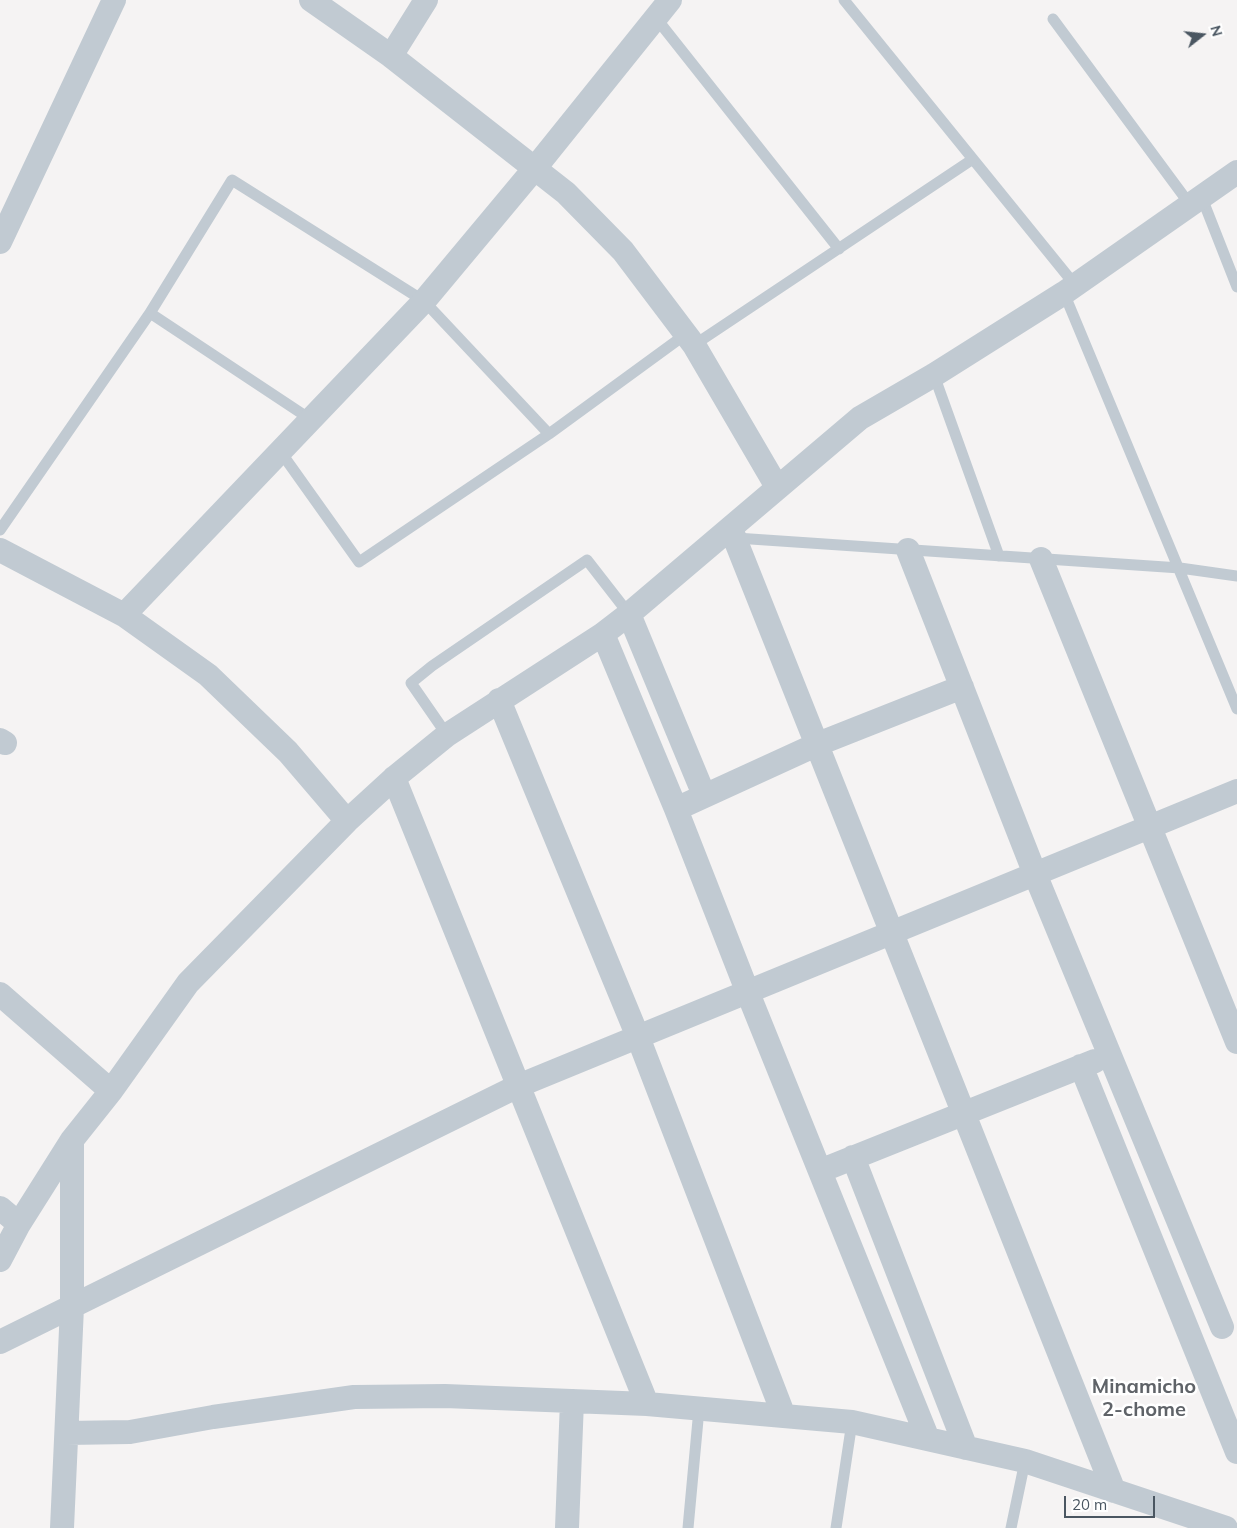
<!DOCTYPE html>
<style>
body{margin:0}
#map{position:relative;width:1237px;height:1528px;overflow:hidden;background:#f5f3f3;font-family:Mulish,sans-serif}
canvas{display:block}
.north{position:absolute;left:1177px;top:10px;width:50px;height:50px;-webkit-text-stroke:4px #fff;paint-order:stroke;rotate:74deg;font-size:14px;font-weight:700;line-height:20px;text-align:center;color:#4a5661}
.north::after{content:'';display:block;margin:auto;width:18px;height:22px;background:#4a5661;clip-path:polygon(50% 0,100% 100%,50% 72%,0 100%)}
.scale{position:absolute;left:1064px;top:1496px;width:91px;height:22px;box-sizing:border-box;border:2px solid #4a5661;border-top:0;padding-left:6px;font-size:15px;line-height:18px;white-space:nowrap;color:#4a5661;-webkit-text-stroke:4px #fff;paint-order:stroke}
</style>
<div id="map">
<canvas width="1237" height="1528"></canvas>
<div class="north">N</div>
<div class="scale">20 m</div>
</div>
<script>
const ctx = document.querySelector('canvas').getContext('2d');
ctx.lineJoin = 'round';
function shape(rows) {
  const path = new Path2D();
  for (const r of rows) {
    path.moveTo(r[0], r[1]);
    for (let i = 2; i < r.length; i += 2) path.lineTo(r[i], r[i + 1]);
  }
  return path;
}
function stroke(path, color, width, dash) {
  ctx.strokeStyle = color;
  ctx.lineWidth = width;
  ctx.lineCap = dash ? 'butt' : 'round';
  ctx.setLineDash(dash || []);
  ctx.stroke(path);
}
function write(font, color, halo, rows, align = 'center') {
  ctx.font = font + ' Mulish,sans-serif';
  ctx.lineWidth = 5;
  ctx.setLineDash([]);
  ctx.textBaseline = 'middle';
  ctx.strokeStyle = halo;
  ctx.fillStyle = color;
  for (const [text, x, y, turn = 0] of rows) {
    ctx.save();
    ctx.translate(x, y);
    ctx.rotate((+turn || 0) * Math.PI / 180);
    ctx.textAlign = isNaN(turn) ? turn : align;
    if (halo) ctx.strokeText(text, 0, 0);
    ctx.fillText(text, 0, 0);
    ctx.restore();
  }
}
const service = shape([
 [844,0,1075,285],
 [656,18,839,249],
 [1053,19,1191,206],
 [1202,198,1237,287],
 [1064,293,1237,709],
 [150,313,310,419],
 [694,345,973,159],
 [934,375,999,556],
 [280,451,359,562,549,434,686,334],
 [0,530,150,313,232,180,424,301,549,434],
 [736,538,1180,568,1237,576],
 [447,735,411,683,432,666,587,560,629,614],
 [688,1528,699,1409],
 [836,1528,852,1422],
 [1011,1528,1025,1461]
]);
const minor = shape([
 [311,0,391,56,566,193,623,251,694,345,777,487],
 [391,56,426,0],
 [0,242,114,0],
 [731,529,1114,1491],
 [0,550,124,615,208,675,288,752,347,821],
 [908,550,1035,874,1222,1327],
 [1041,559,1237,1042],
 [629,614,704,795],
 [124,615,424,301,535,168,670,0],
 [603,634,676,809],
 [499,700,638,1037,784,1416],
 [0,740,5,743],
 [394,778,647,1404],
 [0,994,111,1091],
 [1081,1066,1237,1452],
 [853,1157,966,1448],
 [820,1171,1095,1061],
 [0,1208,19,1224],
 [0,1260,19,1224,72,1140,111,1091,188,983,347,821,394,778,447,735,603,634,629,614,860,418,934,375,1064,293,1237,172],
 [0,1342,518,1086,1237,791],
 [67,1433,130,1432,213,1417,354,1397,445,1396,647,1404,852,1422,1025,1461,1226,1528],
 [928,1439,748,993,676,809,818,744,962,687],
 [62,1528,72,1307,72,1140],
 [567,1528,572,1401]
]);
const neighbourhoodNames = [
 ["Minamicho",1144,1387],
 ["2-chome",1144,1410]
];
stroke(service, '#c1cad2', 11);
stroke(minor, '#c1cad2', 24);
write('bold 20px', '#5f6368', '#fff', neighbourhoodNames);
</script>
